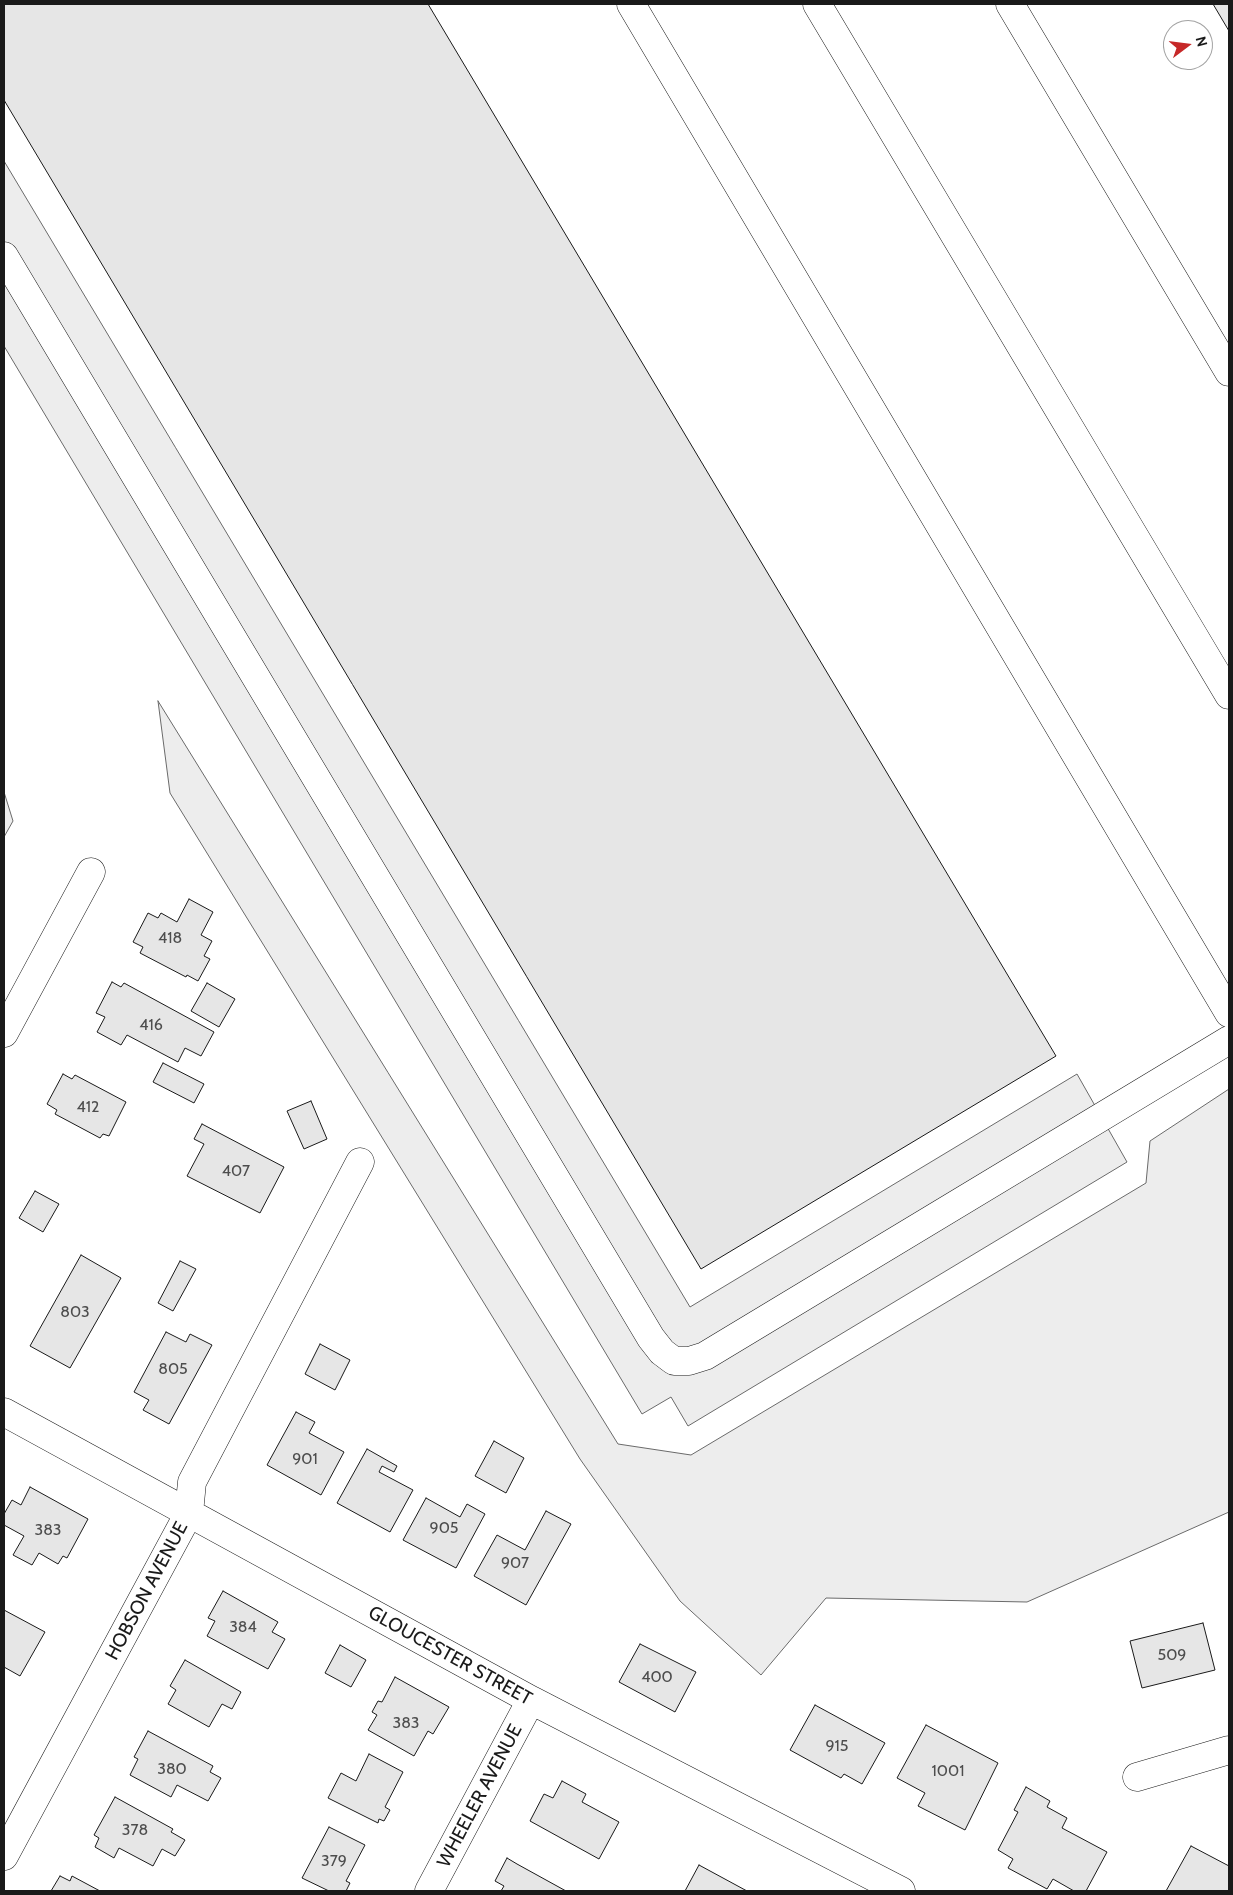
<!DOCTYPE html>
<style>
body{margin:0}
#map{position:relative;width:1233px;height:1895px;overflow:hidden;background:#fff;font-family:Cabin,sans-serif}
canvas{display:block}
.frame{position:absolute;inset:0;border:5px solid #1a1a1a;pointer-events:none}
.north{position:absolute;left:1163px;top:20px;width:50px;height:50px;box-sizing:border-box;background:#fff;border:1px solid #a3a3a3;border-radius:50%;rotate:75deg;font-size:14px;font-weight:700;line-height:20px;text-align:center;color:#1a1a1a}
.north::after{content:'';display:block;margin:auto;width:18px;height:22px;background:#c62828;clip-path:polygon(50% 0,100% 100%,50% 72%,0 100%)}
</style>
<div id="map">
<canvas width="1233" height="1895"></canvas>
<div class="frame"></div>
<div class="north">N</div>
</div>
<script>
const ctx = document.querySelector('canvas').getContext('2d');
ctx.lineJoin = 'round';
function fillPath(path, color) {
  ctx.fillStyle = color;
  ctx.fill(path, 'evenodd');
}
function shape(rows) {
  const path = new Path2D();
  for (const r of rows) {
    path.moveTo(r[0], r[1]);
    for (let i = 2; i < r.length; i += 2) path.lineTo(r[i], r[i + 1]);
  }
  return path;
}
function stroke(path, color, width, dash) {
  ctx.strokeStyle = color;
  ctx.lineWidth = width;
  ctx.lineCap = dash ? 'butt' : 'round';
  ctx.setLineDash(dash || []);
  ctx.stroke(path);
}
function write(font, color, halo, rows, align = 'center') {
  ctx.font = font + ' Cabin,sans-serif';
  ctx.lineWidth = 4;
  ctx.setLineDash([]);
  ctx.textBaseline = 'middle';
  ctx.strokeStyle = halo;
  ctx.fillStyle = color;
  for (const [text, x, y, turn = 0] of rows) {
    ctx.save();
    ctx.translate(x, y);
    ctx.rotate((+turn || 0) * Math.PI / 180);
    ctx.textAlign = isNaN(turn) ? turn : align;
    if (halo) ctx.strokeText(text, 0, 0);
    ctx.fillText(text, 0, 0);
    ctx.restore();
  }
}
const built = shape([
 [4,161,690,1307,1077,1074,1127,1162,688,1426,671,1397,642,1414,4,346,4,161],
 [158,701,618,1444,691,1455,1146,1183,1150,1141,1229,1089,1229,1512,1027,1602,826,1598,761,1675,680,1601,580,1459,170,793,158,701],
 [4,792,13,821,4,837,4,792]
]);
const building = shape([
 [4,4,428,4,1056,1056,701,1269,4,100,4,4],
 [1213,4,1229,4,1229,31,1213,4],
 [189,899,213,912,201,935,212,941,204,956,210,959,198,981,187,975,186,977,140,953,143,947,133,942,148,913,158,918,161,913,177,922,189,899],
 [112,982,121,987,124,983,214,1032,201,1056,185,1048,178,1062,127,1035,121,1045,97,1032,105,1017,96,1013,112,982],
 [207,983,235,999,219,1027,191,1011,207,983],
 [163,1063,204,1084,194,1103,153,1082,163,1063],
 [63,1074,72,1079,75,1075,126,1102,109,1136,103,1134,100,1138,55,1114,57,1110,47,1104,63,1074],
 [311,1101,327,1139,304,1149,287,1111,311,1101],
 [202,1124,284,1167,260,1213,187,1176,204,1144,194,1139,202,1124],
 [35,1191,59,1204,43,1232,19,1218,35,1191],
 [81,1255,121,1278,70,1368,30,1346,81,1255],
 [180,1261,196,1269,173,1311,158,1303,180,1261],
 [166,1332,186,1342,190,1334,212,1345,169,1424,143,1410,149,1400,134,1392,166,1332],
 [320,1344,350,1360,335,1390,305,1374,320,1344],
 [296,1412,315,1422,309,1433,344,1452,321,1495,267,1465,296,1412],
 [494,1441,524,1458,506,1493,475,1476,494,1441],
 [367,1449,397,1466,394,1472,382,1466,379,1472,413,1490,390,1532,337,1503,367,1449],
 [30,1487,88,1519,67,1558,63,1556,58,1564,39,1553,32,1565,13,1555,24,1536,4,1525,4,1514,12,1500,21,1505,30,1487],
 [426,1498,460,1517,467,1504,485,1514,456,1568,403,1540,426,1498],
 [546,1511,571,1524,526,1605,474,1576,497,1535,525,1550,546,1511],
 [223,1591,278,1622,272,1632,285,1639,268,1669,207,1636,215,1621,208,1618,223,1591],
 [4,1610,45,1632,20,1676,4,1667,4,1610],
 [1203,1623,1215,1670,1142,1688,1130,1641,1203,1623],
 [640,1644,696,1672,675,1712,619,1682,640,1644],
 [340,1645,366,1660,351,1687,325,1673,340,1645],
 [185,1660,241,1692,232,1709,222,1704,209,1727,168,1704,176,1690,170,1686,185,1660],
 [395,1677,449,1707,433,1734,428,1731,414,1756,368,1730,377,1715,372,1712,378,1701,382,1702,395,1677],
 [815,1705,885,1743,862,1784,844,1774,841,1778,790,1750,815,1705],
 [926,1725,998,1763,965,1830,918,1806,925,1793,897,1778,926,1725],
 [148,1731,213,1766,210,1772,221,1778,208,1801,177,1785,171,1797,130,1775,138,1759,134,1757,148,1731],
 [369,1754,403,1772,385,1807,390,1810,384,1821,379,1819,378,1823,328,1798,341,1773,356,1781,369,1754],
 [562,1781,586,1794,582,1802,619,1822,599,1859,530,1821,544,1794,553,1798,562,1781],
 [1026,1787,1050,1801,1047,1807,1067,1818,1062,1828,1107,1852,1086,1891,1074,1891,1053,1879,1047,1889,1008,1868,1013,1859,998,1850,1018,1812,1014,1810,1026,1787],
 [115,1797,173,1829,171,1832,185,1840,175,1856,162,1849,153,1866,119,1848,114,1858,95,1847,99,1838,94,1835,115,1797],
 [329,1827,365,1845,346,1881,350,1883,346,1891,329,1891,302,1878,329,1827],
 [1191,1846,1229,1866,1229,1891,1166,1891,1191,1846],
 [507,1858,517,1864,566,1891,501,1891,504,1886,495,1881,507,1858],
 [699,1865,747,1891,685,1891,699,1865],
 [60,1876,70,1881,72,1876,100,1891,51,1891,60,1876]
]);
const minor = shape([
 [631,4,1229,1013],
 [817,4,1229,695],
 [1010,4,1229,372],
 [4,256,651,1338,662,1352,674,1361,689,1361,705,1356,1229,1040],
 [4,1033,91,872],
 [4,1412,531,1700,901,1891],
 [1137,1777,1229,1750],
 [4,1856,189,1513,192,1482,360,1162],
 [429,1891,531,1700]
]);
const numberNames = [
 ["418",170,938],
 ["416",151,1025],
 ["412",88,1107],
 ["407",236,1171],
 ["803",75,1312],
 ["805",173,1369],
 ["901",305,1459],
 ["905",444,1528],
 ["383",48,1530],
 ["907",515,1563],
 ["384",243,1627],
 ["509",1172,1655],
 ["400",657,1677],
 ["383",406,1723],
 ["915",837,1746],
 ["380",172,1769],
 ["1001",948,1771],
 ["378",135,1830],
 ["379",334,1861]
];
const streetNames = [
 ["HOBSON AVENUE",147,1591,-62],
 ["GLOUCESTER STREET",450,1656,29],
 ["WHEELER AVENUE",480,1796,-62]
];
fillPath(built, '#ededed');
stroke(built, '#6a6a6a', 1);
fillPath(building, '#e6e6e6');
stroke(building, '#1a1a1a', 1);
stroke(minor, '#1a1a1a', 29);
stroke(minor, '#fff', 28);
write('16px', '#4d4d4d', null, numberNames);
write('19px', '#1a1a1a', '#fff', streetNames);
</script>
